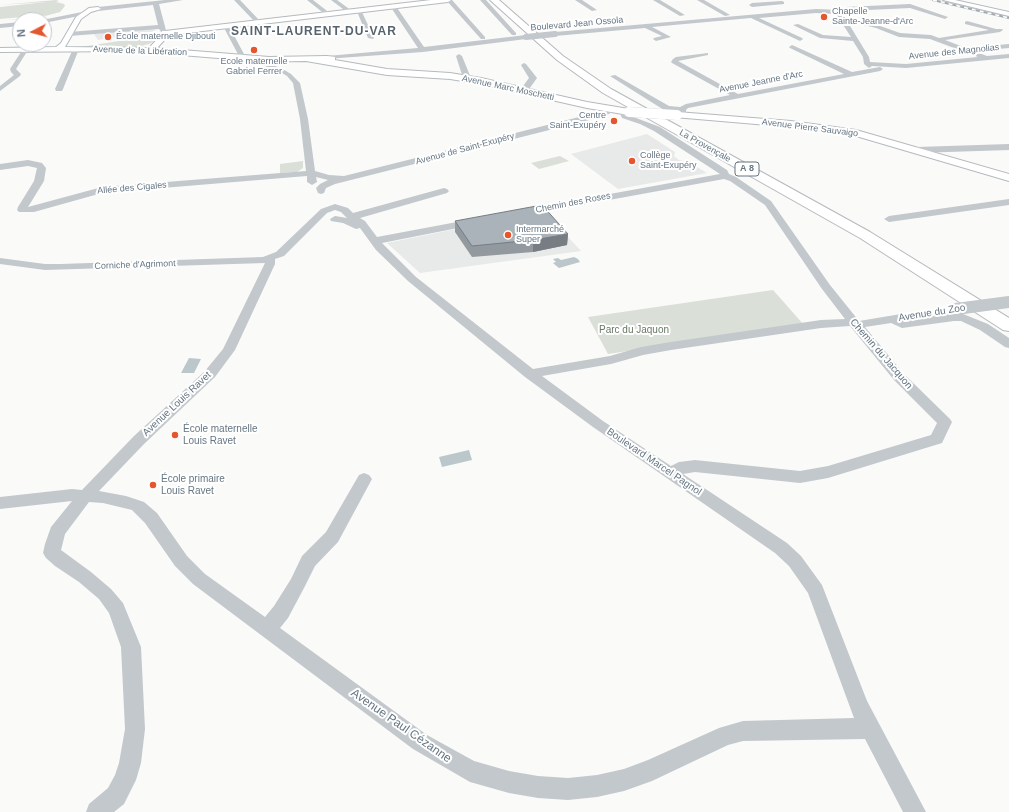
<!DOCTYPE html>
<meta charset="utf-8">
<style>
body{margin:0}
#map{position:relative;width:1009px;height:812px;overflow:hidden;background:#fafaf8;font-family:Arial,sans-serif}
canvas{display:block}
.north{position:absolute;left:12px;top:12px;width:40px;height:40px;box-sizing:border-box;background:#fff;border:1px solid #c1c8cd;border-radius:50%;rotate:264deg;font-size:11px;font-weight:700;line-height:16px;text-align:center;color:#657683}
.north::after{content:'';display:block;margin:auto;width:14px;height:18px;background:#e4572e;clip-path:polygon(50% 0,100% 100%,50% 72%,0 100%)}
</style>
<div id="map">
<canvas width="1009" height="812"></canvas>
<div class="north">N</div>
</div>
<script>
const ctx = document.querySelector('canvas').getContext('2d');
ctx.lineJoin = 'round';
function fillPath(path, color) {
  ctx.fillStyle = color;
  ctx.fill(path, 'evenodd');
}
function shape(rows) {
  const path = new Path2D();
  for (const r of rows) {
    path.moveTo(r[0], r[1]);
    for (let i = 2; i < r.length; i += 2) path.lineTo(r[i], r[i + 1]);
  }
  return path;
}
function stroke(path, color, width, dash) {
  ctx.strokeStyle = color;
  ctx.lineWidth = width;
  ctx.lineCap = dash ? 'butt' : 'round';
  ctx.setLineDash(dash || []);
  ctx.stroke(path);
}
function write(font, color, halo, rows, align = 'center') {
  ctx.font = font + ' Arial,sans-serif';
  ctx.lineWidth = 4;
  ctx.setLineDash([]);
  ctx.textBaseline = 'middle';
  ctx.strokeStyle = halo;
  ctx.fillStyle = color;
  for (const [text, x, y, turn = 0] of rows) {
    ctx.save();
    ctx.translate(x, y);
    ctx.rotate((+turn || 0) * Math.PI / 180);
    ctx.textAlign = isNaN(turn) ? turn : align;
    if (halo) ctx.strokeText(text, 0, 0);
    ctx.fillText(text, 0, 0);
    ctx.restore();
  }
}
const built = shape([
 [929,0,939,0,1009,16,1009,19],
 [153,29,156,31,98,40,94,34],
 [647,134,675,152,674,156,679,160,689,162,707,173,618,189,571,154],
 [544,211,581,251,420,273,387,243]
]);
const green = shape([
 [56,0,59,1,56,2,64,4,65,6,60,12,45,16,0,21,46,15,0,19,0,7,46,2,0,5],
 [158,35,160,36,158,39,149,44,133,48,80,47],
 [560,156,569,161,539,169,531,163],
 [303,161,303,168,297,172,280,173,280,164],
 [773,290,804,325,608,354,588,317]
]);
const water = shape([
 [574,257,578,259,580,262,559,268,554,264,553,263,556,262,553,259,558,258,561,260],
 [189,358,201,359,194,373,181,373],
 [469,450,472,460,442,467,439,457]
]);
const minor = shape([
 [165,0,183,0,159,4,167,34,163,34,159,29,69,36,66,34,69,32,158,25,153,5,98,11,95,9,98,7,165,0],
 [234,0,240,0,260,21,260,23,256,23,234,0],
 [307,0,313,0,331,14,326,15,307,0],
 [331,0,337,0,352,11,347,12,331,0],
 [446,0,452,0,485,37,485,39,481,39,446,0],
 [480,0,486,0,516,33,516,35,512,35,480,0],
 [575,0,582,0,597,10,592,11,575,0],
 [653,0,660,0,685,15,680,16,653,0],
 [697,0,704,0,730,15,725,16,697,0],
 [782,1,784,2,784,4,752,7,749,5,752,3,782,1],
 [393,4,395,5,424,47,526,35,529,37,526,39,423,52,325,59,325,57,327,56,418,48,390,6,393,4],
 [910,4,948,17,945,19,910,8,847,11,842,14,845,17,880,26,900,33,931,35,939,38,989,30,965,24,965,22,967,21,996,29,1002,29,1003,30,1000,32,945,40,987,56,1009,54,1009,58,906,68,872,66,869,68,864,64,863,57,853,41,820,38,793,25,798,24,823,35,851,37,836,14,816,13,759,18,802,38,803,39,800,41,751,18,652,27,671,37,656,41,653,39,654,38,662,36,645,28,555,36,552,34,555,32,816,9,841,10,846,7,910,4],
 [847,21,876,28,899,37,930,39,978,57,906,64,870,62,869,57,847,21],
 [356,9,361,10,374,38,373,39,368,38,356,9],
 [82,12,85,14,84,15,44,23,44,20,42,20,82,12],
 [20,22,20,26,0,28,0,24,20,22],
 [226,24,229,26,245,56,281,68,291,74,300,83,308,119,315,171,329,175,344,176,599,112,612,108,616,110,605,116,335,184,326,188,324,193,321,194,318,193,316,188,320,184,328,180,316,177,317,182,312,185,307,182,307,176,102,193,34,212,19,212,17,210,18,207,34,181,37,168,28,166,0,170,0,164,28,160,42,163,46,168,44,181,28,207,102,187,306,171,300,119,293,83,287,76,277,70,240,58,223,26,226,24],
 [1009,44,1009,48,986,50,983,48,986,46,1009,44],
 [792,45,852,72,880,67,883,69,880,71,688,108,686,110,686,116,682,118,678,116,678,111,664,110,610,76,615,75,669,106,680,107,686,104,730,95,672,63,671,62,673,59,676,57,708,53,708,55,678,61,738,94,844,74,790,48,789,47,792,45],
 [76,47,79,49,63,89,62,91,56,91,55,89,73,49,76,47],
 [23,49,28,50,16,69,21,74,20,76,0,91,0,86,14,75,11,72,10,69,23,49],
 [459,54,462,56,471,78,469,79,463,78,456,56,459,54],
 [524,63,526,64,537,78,527,92,524,92,520,90,529,78,521,65,524,63],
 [620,109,626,109,628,115,660,127,727,170,729,174,736,177,771,201,830,285,859,321,901,314,905,315,907,318,906,320,954,313,963,314,988,324,1009,338,1009,348,1005,347,980,330,961,321,954,321,902,328,891,323,865,327,904,374,950,419,952,422,942,443,828,478,800,483,695,472,683,474,787,543,801,556,822,585,867,701,926,812,903,812,865,739,743,741,728,745,652,781,624,791,597,797,568,800,538,798,509,793,470,782,413,749,193,584,175,566,145,523,132,510,103,503,89,502,65,534,61,550,91,572,111,589,123,603,141,647,145,729,141,763,136,780,124,804,114,812,86,812,89,804,108,788,115,775,119,763,125,729,121,647,109,613,99,599,79,582,55,566,46,558,43,553,45,544,51,527,72,501,0,509,0,497,72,489,82,490,134,436,205,371,223,349,265,263,45,270,0,264,0,258,45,264,61,264,263,257,276,252,321,209,335,204,348,208,353,213,444,188,447,189,449,191,447,193,360,218,365,221,377,237,473,219,477,220,478,222,473,225,382,243,416,277,533,369,610,356,641,347,671,342,821,320,845,319,822,289,765,205,730,181,724,179,527,215,524,214,522,212,524,210,527,209,720,174,654,131,640,124,622,118,619,111,620,109],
 [335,210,341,212,347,218,335,216,330,219,331,221,343,223,356,229,360,228,376,250,408,281,525,377,593,427,775,553,789,566,808,593,854,718,743,721,719,728,648,760,624,769,597,775,568,778,538,776,509,771,474,761,427,735,280,628,288,618,304,588,315,566,338,542,372,479,369,475,364,473,359,475,326,532,302,556,291,579,274,606,265,617,205,574,187,556,157,513,144,502,126,496,99,491,144,444,215,377,235,350,275,264,275,259,284,256,327,213,335,210],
 [850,326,894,380,937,423,931,435,828,466,800,471,695,460,679,462,671,466,603,421,542,376,611,364,643,355,671,350,821,328,850,326],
 [1009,144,1009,150,917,153,913,150,917,147,1009,144],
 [1009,199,1009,205,889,222,884,219,889,216,1009,199]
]);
const major = shape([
 [431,0,451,0,448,2,169,35,157,48,269,57,327,56,335,57,335,60,387,69,450,73,481,78,587,102,629,109,634,112,629,115,587,108,481,84,450,79,387,75,306,61,248,62,218,58,132,51,0,52,0,48,56,47,61,43,76,17,89,8,98,7,101,9,91,12,81,19,65,47,149,48,161,35,162,31,165,31,431,0],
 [943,0,955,0,1009,12,1009,16,943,0],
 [677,112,791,121,856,130,1009,174,1009,181,856,136,791,127,674,117,672,115,677,112]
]);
const highway = shape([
 [490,0,499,0,563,56,611,89,870,232,1009,318,1009,331,1003,330,860,238,603,93,557,60,490,0]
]);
const rail = shape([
 [933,0,1009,18]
]);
const minorBridgeFar1 = shape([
 [526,37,555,34]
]);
const minorBridge = shape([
 [956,309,1009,302]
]);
const majorBridge = shape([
 [629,112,677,115]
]);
const wall = shape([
 [455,221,568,234,567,245,533,252,472,257,455,232]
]);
const shadedWall = shape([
 [568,234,567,245,533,252,533,240]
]);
const building = shape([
 [542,205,568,234,533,240,472,246,455,221,542,205]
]);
const markers = [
 [824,17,4,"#e4572e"],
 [108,37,4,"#e4572e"],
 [254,50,4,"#e4572e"],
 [614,121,4,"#e4572e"],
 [632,161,4,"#e4572e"],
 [508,235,4,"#e4572e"],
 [175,435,4,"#e4572e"],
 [153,485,4,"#e4572e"]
];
const farPoinames = [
 ["Chapelle",832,12],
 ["Sainte-Jeanne-d'Arc",832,22],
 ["École maternelle Djibouti",116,37],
 ["Ecole maternelle",254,62,"center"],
 ["Gabriel Ferrer",254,72,"center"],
 ["Centre",606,116,"right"],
 ["Saint-Exupéry",606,126,"right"],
 ["Collège",640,156],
 ["Saint-Exupéry",640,166],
 ["Intermarché",516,230],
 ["Super",516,240]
];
const farStreetnames = [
 ["Boulevard Jean Ossola",577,24,-5],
 ["Avenue de la Libération",140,51,2],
 ["Avenue des Magnolias",954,52,-6],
 ["Avenue Jeanne d'Arc",761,82,-11],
 ["Avenue Marc Moschetti",508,88,12],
 ["Avenue Pierre Sauvaigo",810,128,7],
 ["La Provençale",705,146,29],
 ["Avenue de Saint-Exupéry",465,149,-15],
 ["Allée des Cigales",132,188,-5],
 ["Chemin des Roses",573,203,-11],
 ["Corniche d'Agrimont",135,265,-2]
];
const shields = [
 [747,169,24]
];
const shieldNames = [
 ["A 8",747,169]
];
const streetNames = [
 ["Avenue du Zoo",932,313,-9],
 ["Chemin du Jacquon",881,354,49],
 ["Avenue Louis Ravet",177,404,-43],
 ["Boulevard Marcel Pagnol",654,462,34]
];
const parkNames = [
 ["Parc du Jaquon",634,330]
];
const poiNames = [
 ["École maternelle",183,429],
 ["Louis Ravet",183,441],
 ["École primaire",161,479],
 ["Louis Ravet",161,491]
];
const farDistrictnames = [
 ["SAINT-LAURENT-DU-VAR",314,32]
];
const nearStreetnames = [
 ["Avenue Paul Cézanne",401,726,35]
];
fillPath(built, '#e8e9e9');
fillPath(green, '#dadfd7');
fillPath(water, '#bbc7cb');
stroke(major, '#b5babe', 2);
stroke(highway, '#b4b9bd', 2);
fillPath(minor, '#c3c8cc');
fillPath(major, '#fff');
fillPath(highway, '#fff');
stroke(rail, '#a2aab0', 2);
stroke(rail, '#fff', 1.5, [4]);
stroke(majorBridge, '#b5babe', 10, []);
stroke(minorBridgeFar1, '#c3c8cc', 6);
stroke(minorBridge, '#c3c8cc', 12);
stroke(majorBridge, '#fff', 10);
fillPath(wall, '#929a9f');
fillPath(shadedWall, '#777d82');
fillPath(building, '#aab3b9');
stroke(building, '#777d82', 1);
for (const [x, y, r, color] of markers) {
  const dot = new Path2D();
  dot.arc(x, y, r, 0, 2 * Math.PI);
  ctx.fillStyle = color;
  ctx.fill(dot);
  stroke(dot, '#fff', 1.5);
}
write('9px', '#657683', '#fff', farPoinames, 'left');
write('9px', '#657683', '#fff', farStreetnames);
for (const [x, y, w] of shields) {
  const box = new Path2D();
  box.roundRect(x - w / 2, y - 7, w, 14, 3);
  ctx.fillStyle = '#fff';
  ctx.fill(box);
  stroke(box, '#657683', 1);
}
write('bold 9px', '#657683', null, shieldNames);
write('10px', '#657683', '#fff', streetNames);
write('10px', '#687a64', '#fff', parkNames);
write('10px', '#657683', '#fff', poiNames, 'left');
ctx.letterSpacing = '1px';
write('bold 12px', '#57646e', '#fff', farDistrictnames);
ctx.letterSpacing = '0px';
write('12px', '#657683', '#fff', nearStreetnames);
</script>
